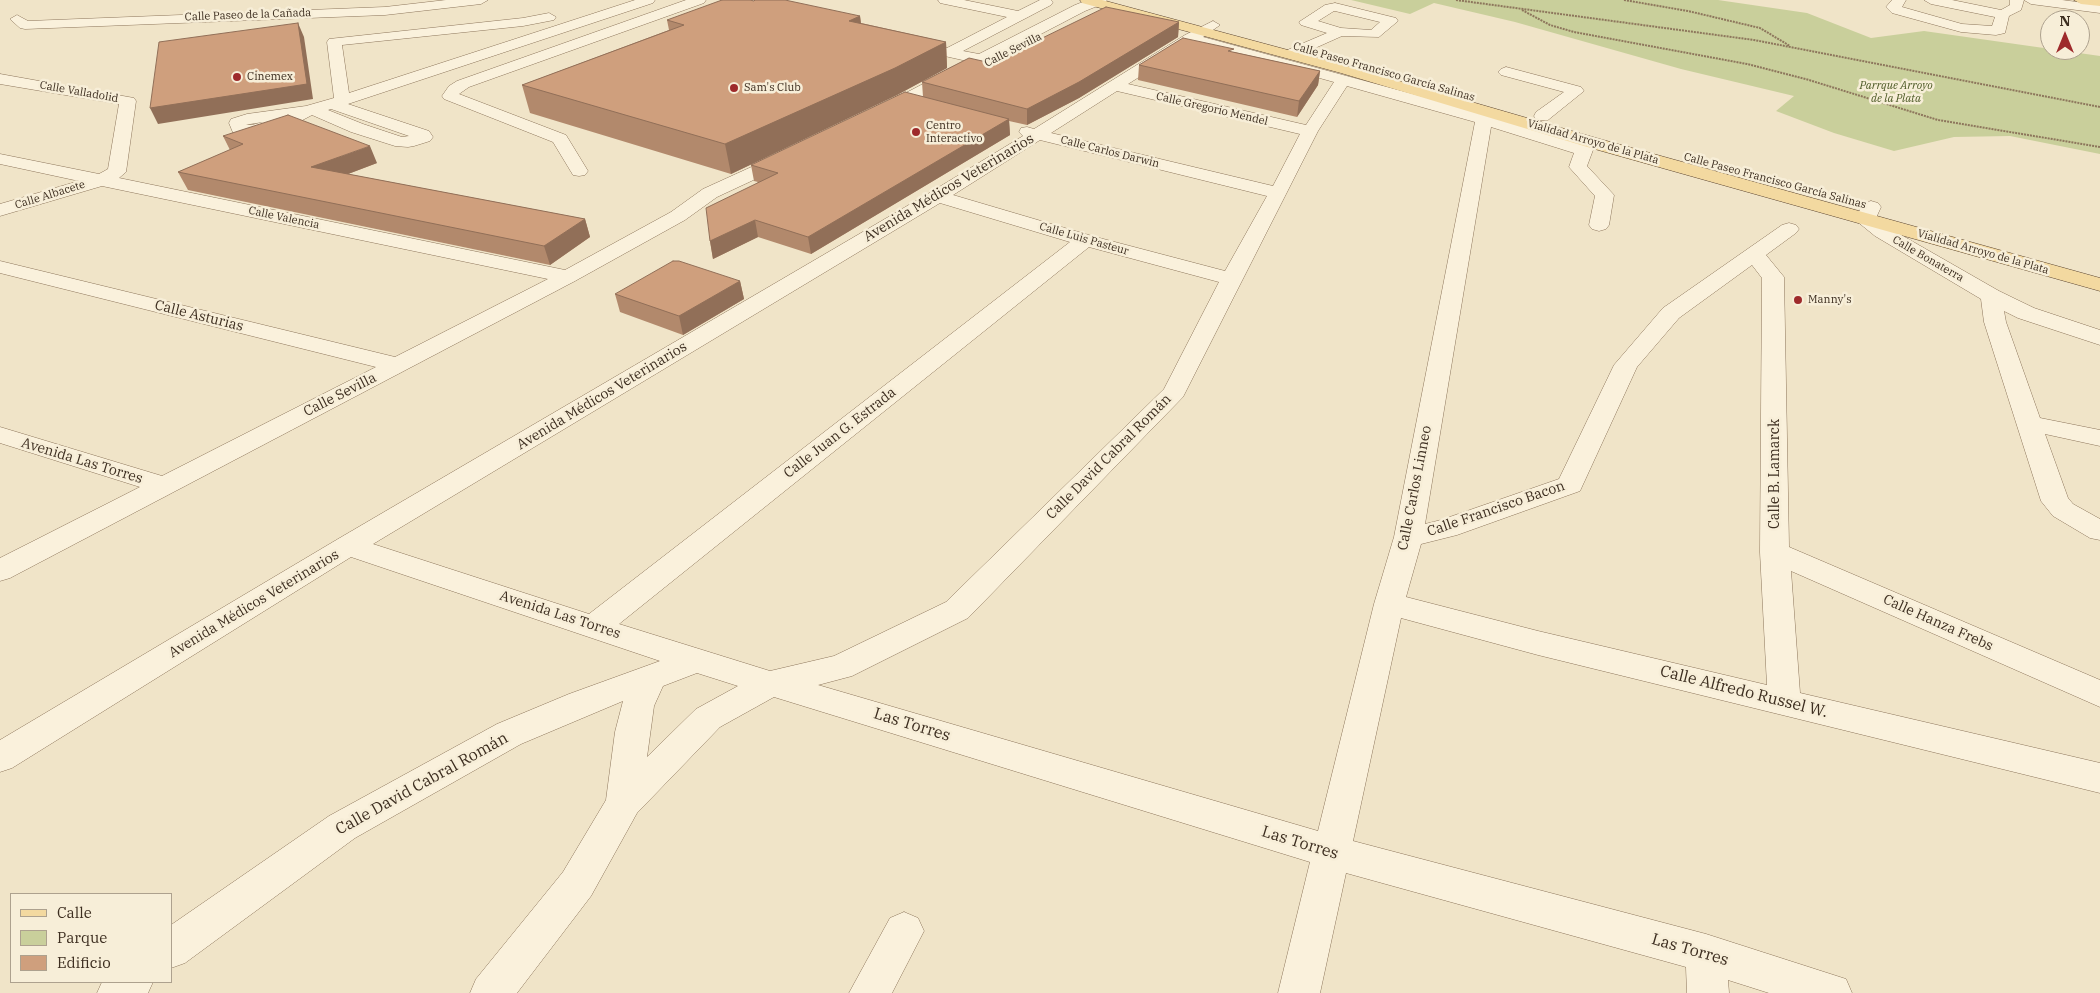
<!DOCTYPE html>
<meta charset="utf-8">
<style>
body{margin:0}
#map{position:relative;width:2100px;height:993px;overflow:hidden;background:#f0e4c8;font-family:"IBM Plex Serif",serif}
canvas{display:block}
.legend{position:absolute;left:10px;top:893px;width:162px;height:90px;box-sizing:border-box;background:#f7eed8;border:1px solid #ada18e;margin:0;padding:6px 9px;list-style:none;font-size:15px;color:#3d2e20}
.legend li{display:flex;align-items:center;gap:10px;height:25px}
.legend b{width:25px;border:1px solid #ada18e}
.north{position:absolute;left:2040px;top:10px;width:50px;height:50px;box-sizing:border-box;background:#f7eed8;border:1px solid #ada18e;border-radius:50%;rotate:0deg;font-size:14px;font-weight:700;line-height:20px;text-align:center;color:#3d2e20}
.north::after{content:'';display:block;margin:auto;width:18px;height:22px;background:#9e2a2b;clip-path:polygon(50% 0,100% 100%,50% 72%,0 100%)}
</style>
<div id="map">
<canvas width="2100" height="993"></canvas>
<ul class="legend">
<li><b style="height:6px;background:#f3d9a0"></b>Calle</li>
<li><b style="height:14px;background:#c9cf9b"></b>Parque</li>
<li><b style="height:14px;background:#cf9f7d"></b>Edificio</li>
</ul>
<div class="north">N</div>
</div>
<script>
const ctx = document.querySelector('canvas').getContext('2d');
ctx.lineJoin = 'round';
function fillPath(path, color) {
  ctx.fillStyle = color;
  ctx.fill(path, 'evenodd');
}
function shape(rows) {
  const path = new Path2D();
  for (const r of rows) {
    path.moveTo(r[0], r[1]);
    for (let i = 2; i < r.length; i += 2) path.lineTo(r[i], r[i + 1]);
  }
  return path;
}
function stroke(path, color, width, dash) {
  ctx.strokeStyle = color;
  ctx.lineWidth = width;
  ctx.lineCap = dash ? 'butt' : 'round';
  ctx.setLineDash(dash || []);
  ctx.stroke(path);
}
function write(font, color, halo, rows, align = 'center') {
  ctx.font = font + ' "IBM Plex Serif",serif';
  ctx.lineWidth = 5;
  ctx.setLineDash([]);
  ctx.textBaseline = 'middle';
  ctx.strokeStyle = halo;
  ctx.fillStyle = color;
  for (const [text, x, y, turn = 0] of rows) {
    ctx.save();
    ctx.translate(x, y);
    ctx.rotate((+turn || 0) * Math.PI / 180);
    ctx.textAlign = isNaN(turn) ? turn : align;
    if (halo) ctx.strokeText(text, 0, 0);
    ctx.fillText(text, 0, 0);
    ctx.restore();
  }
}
const green = shape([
 [1351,0,1718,0,1807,13,1871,38,1924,31,2100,56,2100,154,2010,136,1954,137,1894,151,1834,133,1776,111,1794,96,1681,69,1515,22,1434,3,1410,14]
]);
const path = shape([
 [1456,0,1754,40,2100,107],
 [1624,0,1688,11,1760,28,1790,46],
 [1522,10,1550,25,1574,32,1747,64,1809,80,1938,120,2100,147]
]);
const minor = shape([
 [446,0,488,0,481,4,385,15,25,29,20,28,10,19,17,15,28,21,385,7,446,0],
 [635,0,655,0,653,3,348,104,429,131,433,137,430,141,414,146,408,147,395,146,351,132,312,115,297,123,253,135,234,135,229,123,231,119,247,114,306,106,334,98,327,42,329,39,523,18,549,13,556,17,554,20,523,26,342,45,349,93,635,0],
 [331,109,409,136,402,137,363,124,328,110,331,109],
 [263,122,252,125,246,125,250,124,263,122],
 [686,0,706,0,704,3,469,87,459,94,566,135,588,171,585,175,579,176,573,175,553,142,444,99,442,96,449,86,457,81,686,0],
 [938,0,964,0,1018,11,1040,0,1051,0,1053,2,1051,5,963,51,979,54,1075,5,1088,0,1107,0,1105,3,1085,11,995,58,997,61,995,64,983,64,887,115,875,115,873,112,875,109,967,61,904,47,902,44,904,41,909,40,947,48,1007,17,940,3,938,0],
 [1892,0,1906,0,1902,7,1962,24,1992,26,1995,17,1931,4,1924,0,1952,0,2001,10,2010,5,2010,0,2024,0,2021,10,2009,16,2005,33,1996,35,1961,32,1892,13,1886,7,1892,0],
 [2024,0,2062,0,2100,5,2100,13,2031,4,2024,0],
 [1335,3,1396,18,1398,21,1379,37,1342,36,1295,57,1285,57,1283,54,1285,51,1327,33,1301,25,1299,22,1325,5,1335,3],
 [1334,11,1335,11,1380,22,1371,30,1341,28,1318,21,1334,11],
 [1213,21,1220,25,1203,37,1490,115,1580,143,1584,138,1590,137,1596,138,1599,142,1593,150,1587,166,1614,195,1609,225,1606,229,1599,231,1592,229,1589,225,1595,196,1569,167,1574,153,1491,127,1425,524,1441,520,1559,479,1614,365,1663,308,1782,225,1789,223,1796,225,1799,229,1796,233,1766,255,1784,277,1789,547,2100,680,2100,707,1791,571,1800,693,2100,763,2100,793,1538,655,1401,618,1353,841,1706,934,1846,979,1852,993,1769,993,1728,980,1729,993,1687,993,1686,967,1346,873,1320,993,1278,993,1310,862,774,697,720,727,637,813,591,896,517,993,470,993,476,979,563,872,606,800,615,732,623,701,521,744,355,838,185,963,171,968,171,925,329,816,497,724,569,694,660,661,351,557,12,768,0,772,0,740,338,539,931,192,1023,136,1019,132,1021,128,1027,127,1034,129,1185,35,1213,21],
 [1193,43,1334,82,1306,125,1128,84,1193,43],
 [1347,86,1475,122,1394,537,1374,604,1318,831,818,685,852,676,968,618,1183,397,1318,131,1347,86],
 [1117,91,1300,134,1273,186,1051,133,1117,91],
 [1040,140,1267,196,1225,271,1092,236,953,195,1040,140],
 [940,203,1070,242,589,614,373,544,940,203],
 [1089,247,1219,282,1164,389,946,602,834,656,770,671,619,624,1089,247],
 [1752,265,1762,278,1760,552,1767,685,1538,631,1406,597,1421,544,1457,535,1580,491,1637,367,1679,318,1752,265],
 [697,673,738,686,696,709,647,757,654,706,663,686,697,673],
 [1506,67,1581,87,1584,91,1548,120,1536,120,1534,116,1536,112,1564,92,1501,75,1498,72,1501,69,1506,67],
 [0,74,134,98,136,101,126,172,119,178,565,270,671,212,703,189,780,154,786,153,792,154,795,158,792,162,717,197,685,220,575,281,10,578,0,581,0,558,140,487,0,443,0,427,162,476,376,367,0,273,0,261,395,357,548,279,102,186,0,216,0,204,79,181,0,164,0,154,99,174,108,169,119,104,0,84,0,74],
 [1871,201,1878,203,1881,207,1876,218,1889,228,1999,291,2034,308,2100,330,2100,345,2018,318,2004,311,2006,322,2040,418,2100,430,2100,446,2045,434,2068,498,2073,504,2100,519,2100,540,2090,538,2053,516,2041,501,1984,322,1981,299,1875,236,1859,223,1856,219,1861,207,1864,203,1871,201],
 [904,912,918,918,924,931,892,993,849,993,890,918,904,912],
 [102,982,153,982,148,993,97,993,102,982]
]);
const major = shape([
 [1080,0,1102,0,1351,67,1596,138,2100,278,2100,291,1584,146,1341,73,1082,3,1080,0],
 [2074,0,2100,0,2100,6,2081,4,2074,0]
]);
const wall = shape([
 [860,16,861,23,946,42,947,68,897,95,731,174,530,113,522,85,669,30,667,20],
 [1179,22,1178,37,1079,98,1027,125,1009,121,1010,135,811,254,758,237,713,259,710,241,758,182,754,181,751,165,923,97,922,82,991,63],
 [1234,52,1320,71,1318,85,1297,117,1138,80,1139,65],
 [223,136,377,163,348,174,585,219,590,237,550,265,188,190,178,172,230,150],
 [740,281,744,299,683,335,620,312,615,294]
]);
const shadedWall = shape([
 [860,16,863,42,849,21],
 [1179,22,1178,37,1079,98,1027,125,1027,109],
 [298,23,304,37,313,99,158,124,150,108],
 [946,42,947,68,897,95,731,174,725,144],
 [1320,71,1318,85,1297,117,1299,101],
 [1009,119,1010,135,811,254,808,237],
 [370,146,377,163,319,185,311,167],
 [585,219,590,237,550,265,544,246],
 [755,220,758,237,713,259,710,241],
 [740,281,744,299,683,335,679,316]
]);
const building = shape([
 [722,0,750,0,754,1,755,0,785,0,860,16,849,21,946,42,895,68,725,144,522,85,684,25,667,20,722,0],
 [1106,7,1179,22,1079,82,1027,109,922,82,969,58,991,63,1106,7],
 [298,23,307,84,150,108,159,42,298,23],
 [1183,38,1234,49,1228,51,1320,71,1299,101,1139,65,1183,38],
 [905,92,1009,119,808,237,755,220,710,241,706,208,778,173,751,165,905,92],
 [288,115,370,146,311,167,585,219,544,246,178,172,243,144,223,136,288,115],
 [673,261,679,261,740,281,679,316,615,294,673,261]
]);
const markers = [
 [237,77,5,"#9e2a2b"],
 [734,88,5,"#9e2a2b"],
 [916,132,5,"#9e2a2b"],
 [1798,300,5,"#9e2a2b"]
];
const farStreetnames = [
 ["Calle Paseo de la Cañada",248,15,-2],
 ["Calle Sevilla",1013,50,-27],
 ["Calle Paseo Francisco García Salinas",1384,72,16],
 ["Calle Valladolid",79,92,10],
 ["Calle Gregorio Mendel",1212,109,13],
 ["Vialidad Arroyo de la Plata",1593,142,16],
 ["Calle Carlos Darwin",1110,152,14],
 ["Calle Paseo Francisco García Salinas",1775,181,15],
 ["Calle Albacete",50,195,-17],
 ["Calle Valencia",284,218,12],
 ["Calle Luis Pasteur",1084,239,16],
 ["Vialidad Arroyo de la Plata",1983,252,16],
 ["Calle Bonaterra",1928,259,30]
];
const farPoinames = [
 ["Cinemex",247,77],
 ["Sam's Club",744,88],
 ["Centro",926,126],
 ["Interactivo",926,139],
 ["Manny's",1808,300]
];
const farParknames = [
 ["Parrque Arroyo",1896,86],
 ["de la Plata",1896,99]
];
const streetNames = [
 ["Avenida Médicos Veterinarios",949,188,-31],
 ["Calle Asturias",199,316,14],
 ["Calle Sevilla",340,395,-27],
 ["Avenida Médicos Veterinarios",602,396,-31],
 ["Calle Juan G. Estrada",840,433,-38],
 ["Calle David Cabral Román",1109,457,-45],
 ["Avenida Las Torres",82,461,17],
 ["Calle B. Lamarck",1775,474,-90],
 ["Calle Carlos Linneo",1415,488,-79],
 ["Calle Francisco Bacon",1496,509,-19],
 ["Avenida Médicos Veterinarios",254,604,-31],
 ["Avenida Las Torres",560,615,18],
 ["Calle Hanza Frebs",1938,623,24]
];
const nearStreetnames = [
 ["Calle Alfredo Russel W.",1744,692,14],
 ["Las Torres",912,725,17],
 ["Calle David Cabral Román",422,784,-29],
 ["Las Torres",1300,843,17],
 ["Las Torres",1690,950,16]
];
fillPath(green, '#c9cf9b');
stroke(minor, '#8d765c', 1);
stroke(major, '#5b4430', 1);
stroke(path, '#8d765c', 2, [2, 1]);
fillPath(minor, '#faf1dc');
fillPath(major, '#f3d9a0');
fillPath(wall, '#b2896c');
fillPath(shadedWall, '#916f58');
fillPath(building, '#cf9f7d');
stroke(building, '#916f58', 1);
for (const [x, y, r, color] of markers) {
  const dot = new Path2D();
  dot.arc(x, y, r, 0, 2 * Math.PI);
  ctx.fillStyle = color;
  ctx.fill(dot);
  stroke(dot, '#f7eed8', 2);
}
write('11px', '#3d2e20', '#f7eed8', farStreetnames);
write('11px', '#3d2e20', '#f7eed8', farPoinames, 'left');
write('italic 11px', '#4d5a26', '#f7eed8', farParknames);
write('14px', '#3d2e20', '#f7eed8', streetNames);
write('16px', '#3d2e20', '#f7eed8', nearStreetnames);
</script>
